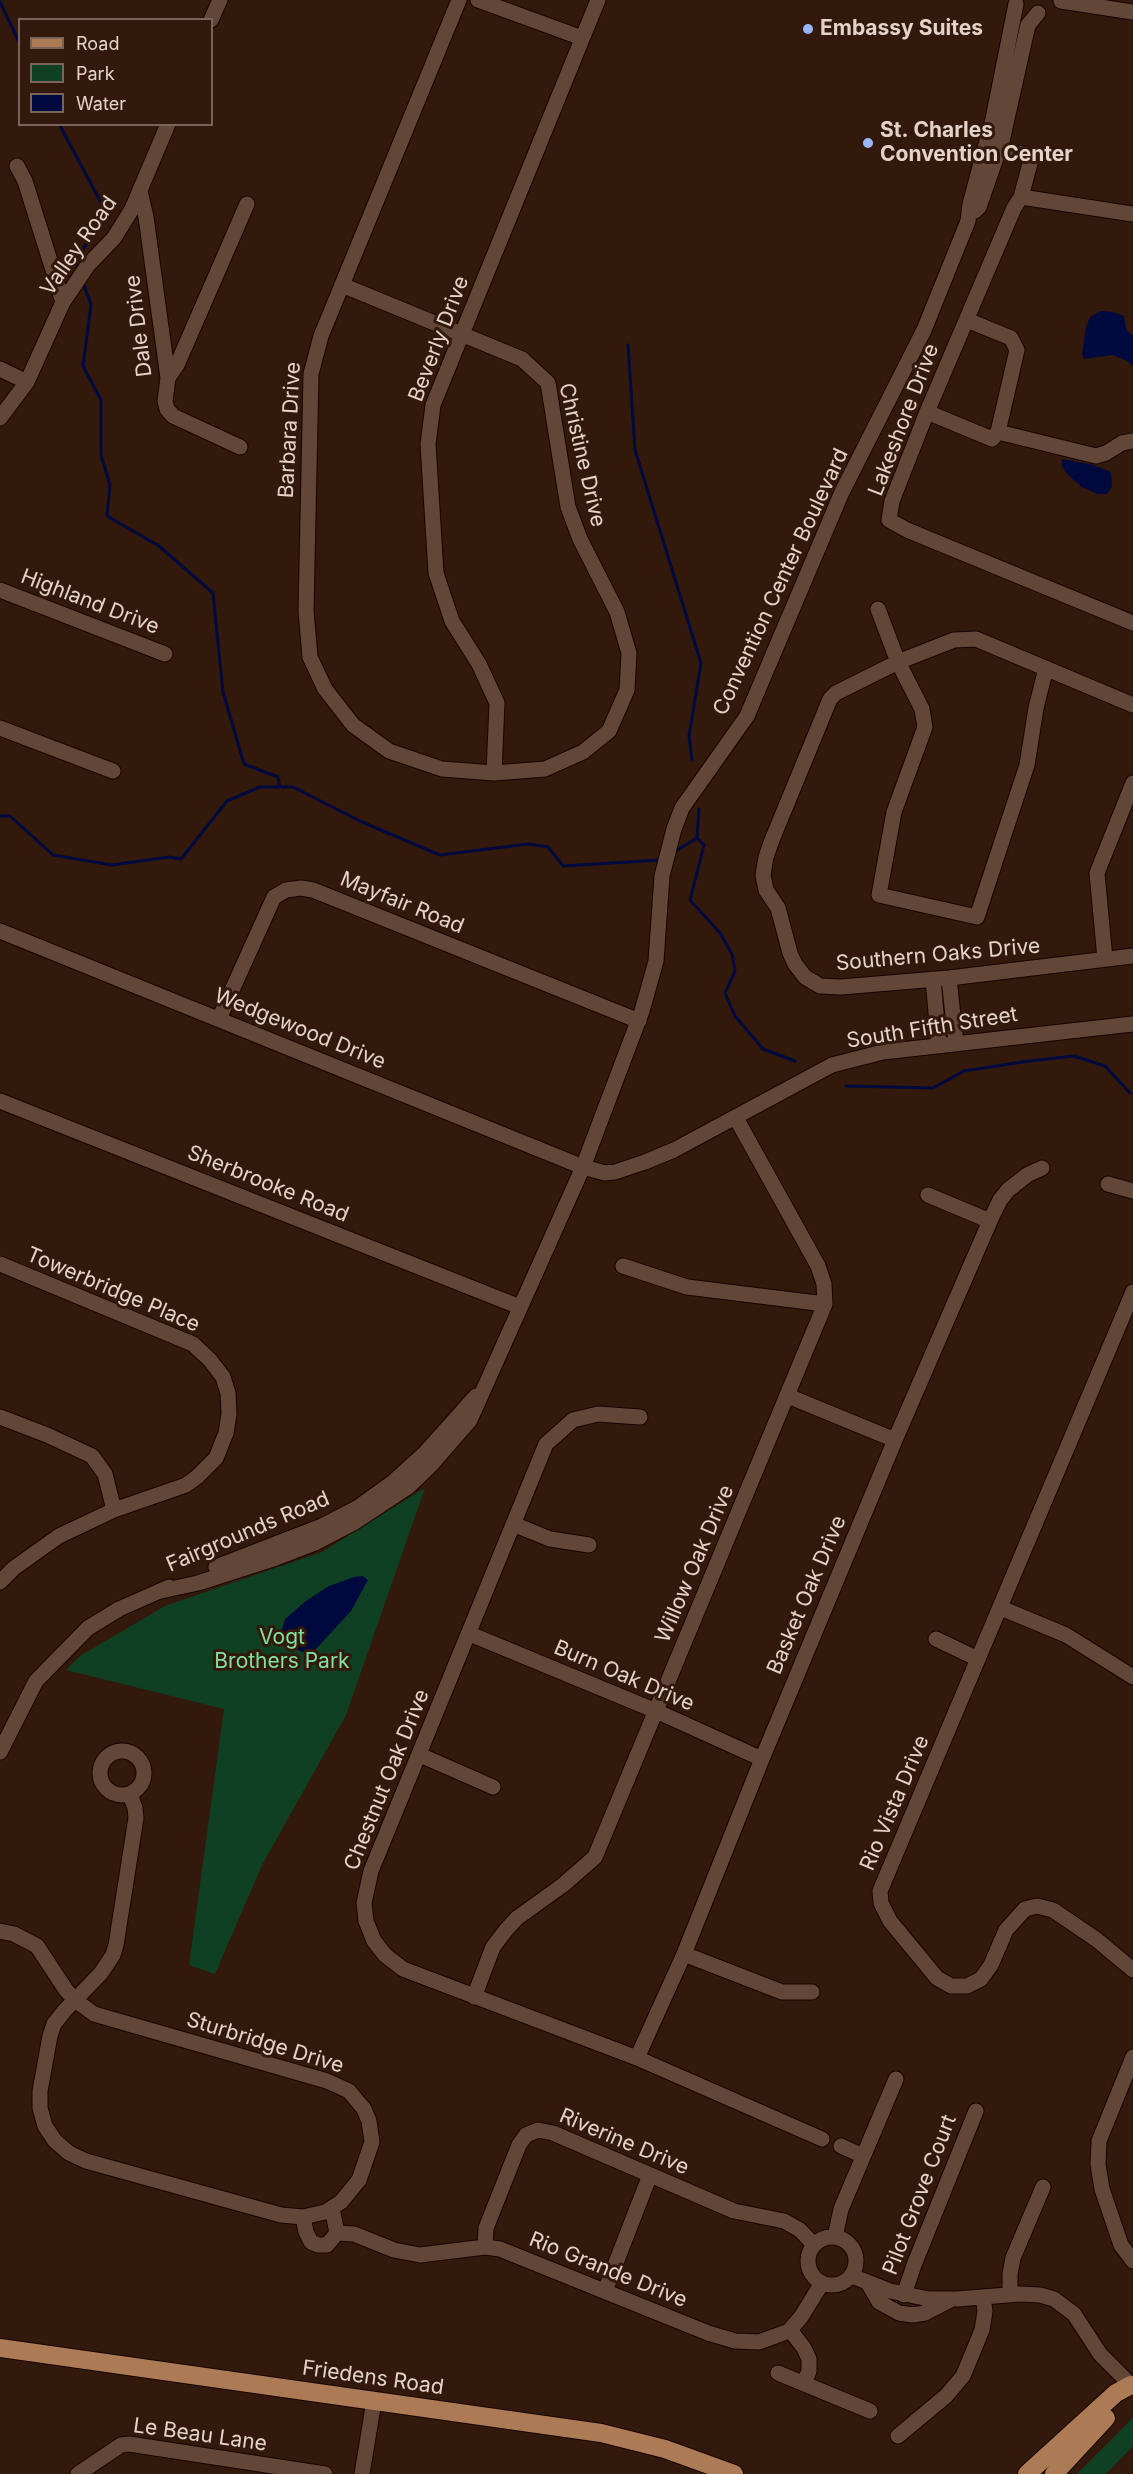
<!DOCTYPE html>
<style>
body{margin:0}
#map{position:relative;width:1133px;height:2474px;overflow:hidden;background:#32190c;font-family:Inter,sans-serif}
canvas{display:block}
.legend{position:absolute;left:18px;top:18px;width:195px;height:108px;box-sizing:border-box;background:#32190c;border:2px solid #7a6358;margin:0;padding:8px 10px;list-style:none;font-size:18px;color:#e5d3ca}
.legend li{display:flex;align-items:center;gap:12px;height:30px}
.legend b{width:30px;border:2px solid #7a6358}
</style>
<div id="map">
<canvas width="1133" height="2474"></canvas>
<ul class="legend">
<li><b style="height:8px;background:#ac7a55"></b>Road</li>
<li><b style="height:16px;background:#0f4023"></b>Park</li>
<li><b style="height:16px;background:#00093d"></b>Water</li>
</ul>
</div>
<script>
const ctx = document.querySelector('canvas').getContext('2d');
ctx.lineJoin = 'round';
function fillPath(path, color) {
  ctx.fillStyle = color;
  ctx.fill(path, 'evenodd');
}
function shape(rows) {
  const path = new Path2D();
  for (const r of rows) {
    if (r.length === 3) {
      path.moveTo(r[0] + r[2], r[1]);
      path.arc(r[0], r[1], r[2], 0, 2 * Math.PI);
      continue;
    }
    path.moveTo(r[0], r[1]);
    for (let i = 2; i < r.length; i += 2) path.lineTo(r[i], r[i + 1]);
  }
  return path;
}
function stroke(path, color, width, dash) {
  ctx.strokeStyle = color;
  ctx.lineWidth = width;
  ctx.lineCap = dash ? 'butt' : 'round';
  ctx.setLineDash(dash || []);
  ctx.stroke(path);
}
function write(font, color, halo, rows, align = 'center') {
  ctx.font = font + ' Inter,sans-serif';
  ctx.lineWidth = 6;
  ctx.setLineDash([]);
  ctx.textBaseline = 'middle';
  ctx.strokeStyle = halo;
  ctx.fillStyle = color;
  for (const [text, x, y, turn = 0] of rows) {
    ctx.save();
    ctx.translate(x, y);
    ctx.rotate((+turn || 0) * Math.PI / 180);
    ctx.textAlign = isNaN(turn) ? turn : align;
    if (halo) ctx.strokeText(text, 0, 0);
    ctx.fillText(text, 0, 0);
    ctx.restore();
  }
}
const green = shape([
 [425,1488,346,1715,262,1865,215,1974,189,1965,224,1709,66,1670,80,1656,165,1606,322,1552],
 [1133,2418,1133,2446,1106,2474,1077,2474]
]);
const water = shape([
 [1101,311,1113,312,1124,316,1126,329,1133,336,1133,367,1128,361,1112,355,1084,359,1082,354,1086,327,1090,317],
 [1062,459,1093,465,1111,472,1112,486,1107,494,1098,494,1082,487,1067,474,1062,466],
 [363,1576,368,1580,351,1611,315,1650,302,1652,284,1643,281,1633,285,1619,306,1601,329,1586,354,1577]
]);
const stream = shape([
 [0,2,20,44],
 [59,124,105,210,76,262,77,266],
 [84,285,91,305,83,366,101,400,101,455,110,485,107,516,159,546,213,593,223,692,244,764,278,777,280,787],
 [628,345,635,450,701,663,689,736,692,760],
 [0,816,10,816,53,855,112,865,169,857,181,859,227,801,260,787,293,787,362,822,440,855,528,844,548,847,563,866,661,860],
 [697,838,699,809],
 [674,852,697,838,704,845,690,900,720,933,732,954,735,971,725,993,735,1016,763,1049,795,1061],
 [846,1086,933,1088,964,1071,1029,1061,1074,1056,1105,1066,1130,1093]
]);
const minor = shape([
 [478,0,582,38],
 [1061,1,1133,12],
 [211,20,220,0],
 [987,146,1032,156,1021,197,1014,208,927,412,892,501,889,520,907,530,1133,623],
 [17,166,25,181,63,302],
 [140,191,146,217,168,378,165,401,167,409,173,416,240,447],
 [1021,197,1133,214],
 [975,211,979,207,1002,141,1028,25,1038,13],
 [342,285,522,359,548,383,568,507,580,539,617,612,629,653,627,690,609,731,583,752,545,769,494,773,442,769,389,751,353,725,325,689,310,657,306,611,311,374,321,336,459,0],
 [0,369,27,382],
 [168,378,177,365,247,204],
 [927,412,992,439,998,432,1017,350,1011,338,967,320],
 [0,418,27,382,63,302,88,265,114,238,132,209,168,124],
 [998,432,1096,456,1106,453,1122,443,1133,441],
 [0,590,165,654],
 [878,609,898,662,922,709,925,727,894,812,879,895,977,917,1027,765,1036,708,1046,668],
 [1133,705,976,639,954,640,898,662,836,693,830,699,772,840,766,857,763,875,766,890,778,908,790,953,795,964,805,977,820,986,841,987,949,978,1133,956],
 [0,728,113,771],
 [494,773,497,703,479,664,452,621,436,573,428,444,433,405,598,0],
 [0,931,583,1167,605,1173,615,1172,645,1162,674,1150,832,1065,883,1052,1133,1024],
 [1105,959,1097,873,1133,783],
 [949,978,956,1044],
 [933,979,939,1046],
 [219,1019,274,897,286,890,301,888,313,890,639,1021],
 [0,1101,520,1307],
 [1108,1184,1133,1191],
 [928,1195,990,1221],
 [0,1264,193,1344,210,1360,223,1377,228,1393,229,1414,226,1433,216,1458,197,1477,186,1485,114,1510,59,1536,14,1568,0,1582],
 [623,1266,687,1287,825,1304],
 [1133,1292,880,1891,881,1903,890,1921,937,1978,951,1986,967,1986,981,1979,991,1965,1006,1930,1025,1909,1037,1906,1053,1910,1097,1940,1133,1970],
 [788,1396,895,1440],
 [0,1417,47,1435,92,1456,105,1474,114,1510],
 [640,1417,598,1414,573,1420,546,1444,371,1871,364,1903,366,1921,374,1941,385,1955,403,1969,637,2058,822,2139],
 [513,1524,550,1539,589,1545],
 [216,1567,322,1526,357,1508,393,1482,425,1453,476,1396],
 [161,1591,198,1583,276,1558,315,1543,355,1522,408,1487,430,1466,470,1420,583,1167,642,1011,656,961,662,876,674,829,682,808,747,716,842,492,924,330,968,221,970,204,993,119,1016,4],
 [1001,1608,1066,1635,1133,1677],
 [470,1634,656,1711,762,1759],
 [936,1639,978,1659],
 [122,1773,22],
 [0,1752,36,1681,88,1628,119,1609,169,1587],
 [420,1755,493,1787],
 [0,1931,14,1934,37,1946,66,1990,75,2000,94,2014,327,2081,349,2091,364,2109,369,2121,372,2142,359,2180,341,2202,325,2212,303,2217,281,2215,86,2161,69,2153,55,2141,45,2126,40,2108,40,2091,50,2036,54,2024,65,2010,75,2000,101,1973,113,1955,116,1945,136,1818,135,1808,130,1794],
 [684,1954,782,1992,812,1992],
 [474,1997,493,1947,506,1930,517,1918,563,1885,595,1857,825,1304,824,1284,818,1266,736,1118],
 [1133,2057,1099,2141,1098,2164,1102,2189,1121,2245,1133,2261],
 [637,2058,684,1954,762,1759,895,1440,990,1221,1000,1200,1008,1190,1027,1175,1042,1168],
 [841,2146,863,2156],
 [303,2217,306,2232,311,2242,318,2245,327,2245,337,2233,332,2208],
 [337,2233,354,2234,394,2250,420,2255,485,2247,500,2249,708,2333,735,2341,759,2342,789,2331,801,2317,822,2283],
 [832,2261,24],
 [835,2237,841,2209,896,2079],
 [485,2247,486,2228,519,2145,526,2135,538,2130,553,2133,734,2211,784,2221,800,2230,814,2245],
 [852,2276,890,2291,929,2299,957,2299,1020,2294,1040,2295,1054,2299,1074,2314,1100,2354,1131,2385],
 [868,2283,879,2302,899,2313,913,2315,925,2313,950,2300],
 [605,2291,650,2175],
 [1010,2294,1010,2274,1013,2258,1043,2187],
 [904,2295,914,2265,976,2111],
 [790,2330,804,2348,809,2359,809,2371,804,2383],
 [778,2373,870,2411],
 [898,2436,946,2396,963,2376,982,2330,985,2311,983,2297],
 [78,2474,121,2445,129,2444,325,2474],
 [362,2474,374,2401]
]);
const major = shape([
 [0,2348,601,2433,665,2449,734,2474],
 [1027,2474,1116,2393,1131,2385],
 [1054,2474,1106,2418]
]);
const markers = [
 [808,29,6,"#98b5fd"],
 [868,143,6,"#98b5fd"]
];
const poiNames = [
 ["Embassy Suites",820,29],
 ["St. Charles",880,131],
 ["Convention Center",880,155]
];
const streetNames = [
 ["Valley Road",79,246,-55],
 ["Dale Drive",139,326,-97],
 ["Beverly Drive",439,339,-69],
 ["Lakeshore Drive",904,420,-69],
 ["Barbara Drive",290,430,-87],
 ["Christine Drive",582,455,77],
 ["Convention Center Boulevard",781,582,-65],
 ["Highland Drive",90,602,21],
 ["Mayfair Road",402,903,22],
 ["Southern Oaks Drive",938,955,-5],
 ["South Fifth Street",932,1028,-9],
 ["Wedgewood Drive",300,1029,22],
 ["Sherbrooke Road",268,1184,22],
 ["Towerbridge Place",113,1290,23],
 ["Fairgrounds Road",248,1532,-23],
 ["Willow Oak Drive",695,1564,-67],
 ["Basket Oak Drive",807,1595,-67],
 ["Burn Oak Drive",624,1676,23],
 ["Chestnut Oak Drive",387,1780,-68],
 ["Rio Vista Drive",895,1803,-67],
 ["Sturbridge Drive",265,2043,17],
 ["Riverine Drive",624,2142,23],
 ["Pilot Grove Court",920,2195,-69],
 ["Rio Grande Drive",608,2270,22],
 ["Friedens Road",373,2378,8],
 ["Le Beau Lane",200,2435,8]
];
const parkNames = [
 ["Vogt",282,1638],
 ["Brothers Park",282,1662]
];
fillPath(green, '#0f4023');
fillPath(water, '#00093d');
stroke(stream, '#00093d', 3);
stroke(minor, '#180400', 17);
stroke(major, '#180400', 20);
stroke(minor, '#624638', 15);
stroke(major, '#ac7a55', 18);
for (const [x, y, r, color] of markers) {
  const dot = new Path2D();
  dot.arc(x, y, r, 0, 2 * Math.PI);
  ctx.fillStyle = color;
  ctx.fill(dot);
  stroke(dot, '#32190c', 2);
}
write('bold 21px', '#e5d3ca', '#32190c', poiNames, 'left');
write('21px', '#e5d3ca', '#32190c', streetNames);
write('21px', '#81e09f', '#32190c', parkNames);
</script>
